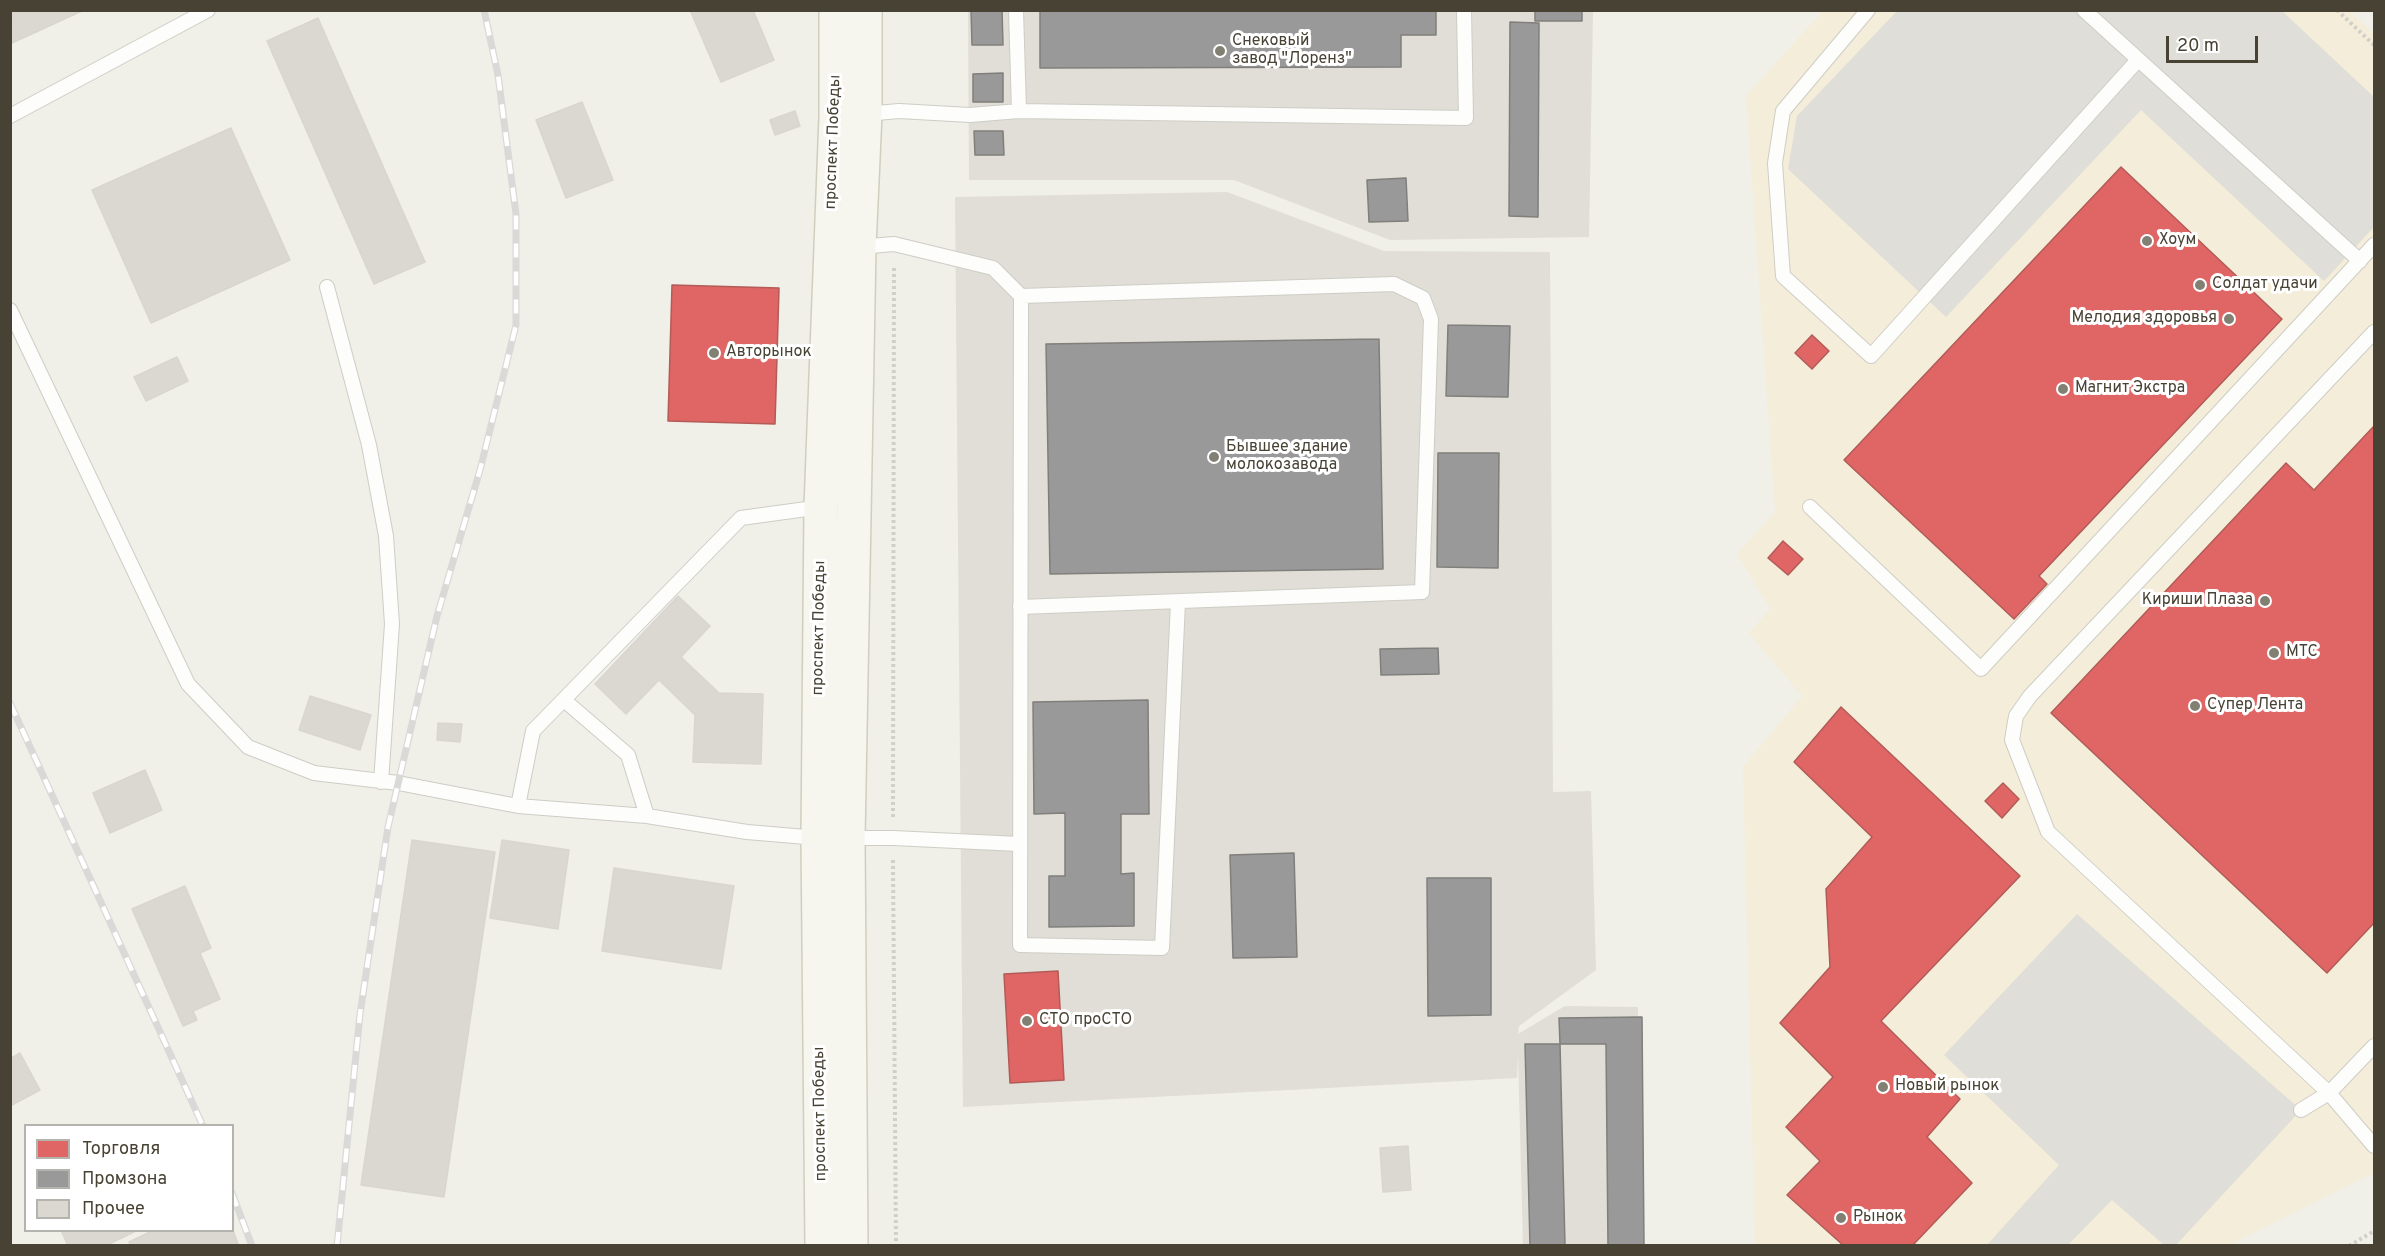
<!DOCTYPE html>
<meta charset="utf-8">
<style>
body{margin:0}
#map{position:relative;width:2385px;height:1256px;overflow:hidden;background:#f0efe8;font-family:Overpass,sans-serif}
canvas{display:block}
.frame{position:absolute;inset:0;border:12px solid #474234;pointer-events:none}
.legend{position:absolute;left:24px;top:1124px;width:210px;height:108px;box-sizing:border-box;background:#fff;border:2px solid #b5b3ae;margin:0;padding:8px 10px;list-style:none;font-size:18px;color:#474234}
.legend li{display:flex;align-items:center;gap:12px;height:30px}
.legend b{width:30px;border:2px solid #b5b3ae}
.scale{position:absolute;left:2166px;top:36px;width:92px;height:27px;box-sizing:border-box;border:3px solid #474234;border-top:0;padding-left:8px;font-size:18px;line-height:21px;white-space:nowrap;color:#474234;-webkit-text-stroke:4px #fff;paint-order:stroke}
</style>
<div id="map">
<canvas width="2385" height="1256"></canvas>
<div class="frame"></div>
<ul class="legend">
<li><b style="height:16px;background:#e06666"></b>Торговля</li>
<li><b style="height:16px;background:#999"></b>Промзона</li>
<li><b style="height:16px;background:#dad8d1"></b>Прочее</li>
</ul>
<div class="scale">20 m</div>
</div>
<script>
const ctx = document.querySelector('canvas').getContext('2d');
ctx.lineJoin = 'round';
function fillPath(path, color) {
  ctx.fillStyle = color;
  ctx.fill(path, 'evenodd');
}
function shape(rows) {
  const path = new Path2D();
  for (const r of rows) {
    path.moveTo(r[0], r[1]);
    for (let i = 2; i < r.length; i += 2) path.lineTo(r[i], r[i + 1]);
  }
  return path;
}
function stroke(path, color, width, dash) {
  ctx.strokeStyle = color;
  ctx.lineWidth = width;
  ctx.lineCap = dash ? 'butt' : 'round';
  ctx.setLineDash(dash || []);
  ctx.stroke(path);
}
function write(font, color, halo, rows, align = 'center') {
  ctx.font = font + ' Overpass,sans-serif';
  ctx.lineWidth = 6;
  ctx.setLineDash([]);
  ctx.textBaseline = 'middle';
  ctx.strokeStyle = halo;
  ctx.fillStyle = color;
  for (const [text, x, y, turn = 0] of rows) {
    ctx.save();
    ctx.translate(x, y);
    ctx.rotate((+turn || 0) * Math.PI / 180);
    ctx.textAlign = isNaN(turn) ? turn : align;
    if (halo) ctx.strokeText(text, 0, 0);
    ctx.fillText(text, 0, 0);
    ctx.restore();
  }
}
const commercial = shape([
 [2349,10,2374,34,2374,1173,2230,1245,1755,1245,1743,767,1802,696,1749,633,1770,609,1737,554,1775,512,1746,96,1823,11]
]);
const industrial = shape([
 [968,11,1593,11,1589,237,1390,240,1234,180,969,180],
 [1227,192,1384,251,1550,252,1553,792,1591,791,1596,970,1519,1026,1518,1034,1565,1006,1638,1007,1641,1245,1523,1245,1518,1054,1517,1078,963,1107,955,197]
]);
const parking = shape([
 [1897,11,2282,11,2374,97,2374,227,2324,281,2141,110,1946,317,1788,169,1797,116],
 [2077,914,2301,1110,2176,1245,2164,1245,2112,1200,2068,1245,1987,1245,2059,1165,1944,1055]
]);
const shops = shape([
 [2121,167,2282,319,2039,576,2047,584,2014,619,1844,460,2121,167],
 [672,285,779,288,775,424,668,421,672,285],
 [1812,335,1829,351,1812,369,1795,353,1812,335],
 [2374,426,2374,923,2327,973,2051,713,2286,463,2314,490,2374,426],
 [1783,541,1803,559,1788,575,1768,558,1783,541],
 [1841,707,2020,876,1881,1021,1960,1099,1927,1137,1972,1183,1912,1246,1844,1246,1787,1195,1820,1161,1786,1127,1833,1077,1780,1023,1830,967,1826,889,1872,837,1794,762,1841,707],
 [2003,783,2019,799,2002,818,1985,801,2003,783],
 [1058,971,1064,1080,1010,1083,1004,974,1058,971]
]);
const industry = shape([
 [971,10,1002,10,1003,45,972,45,971,10],
 [1040,10,1436,10,1436,35,1401,35,1401,67,1040,68,1040,10],
 [1535,10,1582,10,1582,21,1535,21,1535,10],
 [1510,22,1539,23,1538,217,1509,216,1510,22],
 [1003,73,1003,102,973,102,973,74,1003,73],
 [974,131,1003,131,1004,155,975,155,974,131],
 [1406,178,1408,221,1369,222,1367,180,1406,178],
 [1448,325,1510,326,1508,397,1446,396,1448,325],
 [1379,339,1383,569,1050,574,1046,344,1379,339],
 [1438,453,1499,453,1498,568,1437,567,1438,453],
 [1438,648,1439,674,1381,675,1380,649,1438,648],
 [1148,700,1149,814,1121,814,1121,874,1134,873,1134,926,1049,927,1049,876,1065,876,1065,813,1034,814,1033,702,1148,700],
 [1294,853,1297,957,1233,958,1230,855,1294,853],
 [1427,878,1491,878,1491,1015,1428,1016,1427,878],
 [1642,1017,1644,1246,1608,1246,1606,1044,1560,1044,1559,1018,1642,1017],
 [1525,1044,1560,1044,1565,1246,1530,1246,1525,1044]
]);
const building = shape([
 [10,10,84,10,12,43,10,10],
 [690,10,753,10,774,60,721,82,690,10],
 [318,18,425,262,374,284,267,41,318,18],
 [582,102,613,180,566,198,536,120,582,102],
 [795,111,800,126,775,135,770,120,795,111],
 [231,128,290,260,151,323,92,190,231,128],
 [177,357,188,381,146,401,134,377,177,357],
 [678,596,710,626,681,657,719,693,763,694,761,764,693,762,695,715,659,680,626,714,595,684,678,596],
 [310,696,371,715,360,750,299,730,310,696],
 [438,723,462,724,460,742,437,740,438,723],
 [145,770,162,810,110,833,93,793,145,770],
 [412,840,495,852,444,1197,361,1185,412,840],
 [502,840,569,850,558,929,490,918,502,840],
 [614,868,734,886,721,969,602,951,614,868],
 [185,886,211,948,200,953,220,999,193,1011,197,1020,183,1026,132,909,185,886],
 [20,1053,40,1090,10,1106,10,1059,20,1053],
 [1408,1146,1411,1190,1383,1192,1380,1148,1408,1146],
 [232,1228,239,1246,131,1246,129,1242,154,1230,232,1230,232,1228],
 [61,1230,138,1230,105,1246,68,1246,61,1230]
]);
const path = shape([
 [2337,10,2374,45],
 [893,817,894,266],
 [893,860,896,1246],
 [2349,1246,2374,1231]
]);
const service = shape([
 [1016,10,1019,111],
 [1868,10,1783,111,1775,163,1783,276,1871,356,2137,61],
 [2084,10,2360,261],
 [865,114,899,111,970,115,1019,111,1466,118,1464,10],
 [10,116,208,10],
 [859,247,894,244,993,268,1021,296,1394,284,1423,298,1431,319,1422,592,1020,607],
 [327,287,369,445,386,536,392,624,381,782],
 [1021,296,1020,945,1162,948,1178,602],
 [10,310,188,684,248,747,314,773,398,783,518,806,647,816,747,832,818,838],
 [1810,507,1981,669,2374,245],
 [564,700,628,755,647,816],
 [518,806,533,731,741,518,821,507],
 [846,838,893,838,1019,844],
 [2374,1046,2329,1093,2374,1146],
 [2301,1110,2329,1093,2048,832,2012,740,2016,716,2030,696,2374,332]
]);
const secondary = shape([
 [822,1246,818,838,821,507,836,117,836,10],
 [851,1246,848,838,859,247,865,114,865,10]
]);
const rail = shape([
 [10,703,203,1126],
 [232,1193,252,1246],
 [337,1246,360,1014,388,827,437,616,480,470,516,325,516,214,498,75,484,10]
]);
const markers = [
 [1220,51,6,"#827f73"],
 [2147,241,6,"#827f73"],
 [2200,285,6,"#827f73"],
 [2229,319,6,"#827f73"],
 [714,353,6,"#827f73"],
 [2063,389,6,"#827f73"],
 [1214,457,6,"#827f73"],
 [2265,601,6,"#827f73"],
 [2274,653,6,"#827f73"],
 [2195,706,6,"#827f73"],
 [1027,1021,6,"#827f73"],
 [1883,1087,6,"#827f73"],
 [1841,1218,6,"#827f73"]
];
const poiNames = [
 ["Снековый",1232,42],
 ["завод \"Лоренз\"",1232,60],
 ["Хоум",2159,241],
 ["Солдат удачи",2212,285],
 ["Мелодия здоровья",2217,319,"right"],
 ["Авторынок",726,353],
 ["Магнит Экстра",2075,389],
 ["Бывшее здание",1226,448],
 ["молокозавода",1226,466],
 ["Кириши Плаза",2253,601,"right"],
 ["МТС",2286,653],
 ["Супер Лента",2207,706],
 ["СТО проСТО",1039,1021],
 ["Новый рынок",1895,1087],
 ["Рынок",1853,1218]
];
const streetNames = [
 ["проспект Победы",834,142,-88],
 ["проспект Победы",820,628,-89],
 ["проспект Победы",821,1114,-91]
];
fillPath(commercial, '#f4edd9');
fillPath(industrial, '#e0ded6');
fillPath(parking, '#dfded8');
fillPath(shops, '#e06666');
stroke(shops, '#b25b57', 1.5);
fillPath(industry, '#999');
stroke(industry, '#807f7b', 1.5);
fillPath(building, '#dad8d1');
stroke(building, '#d8d6ce', 1.5);
stroke(service, '#cecdc5', 16);
stroke(secondary, '#d0cebe', 36);
stroke(path, '#d1cfc9', 4, [3, 3]);
stroke(service, '#fdfdfc', 14);
stroke(secondary, '#f6f5ee', 33);
stroke(rail, '#d9d9d8', 7);
stroke(rail, '#fff', 4.5, [14]);
for (const [x, y, r, color] of markers) {
  const dot = new Path2D();
  dot.arc(x, y, r, 0, 2 * Math.PI);
  ctx.fillStyle = color;
  ctx.fill(dot);
  stroke(dot, '#fff', 2);
}
write('16px', '#474234', '#fff', poiNames, 'left');
write('16px', '#474234', '#fff', streetNames);
</script>
